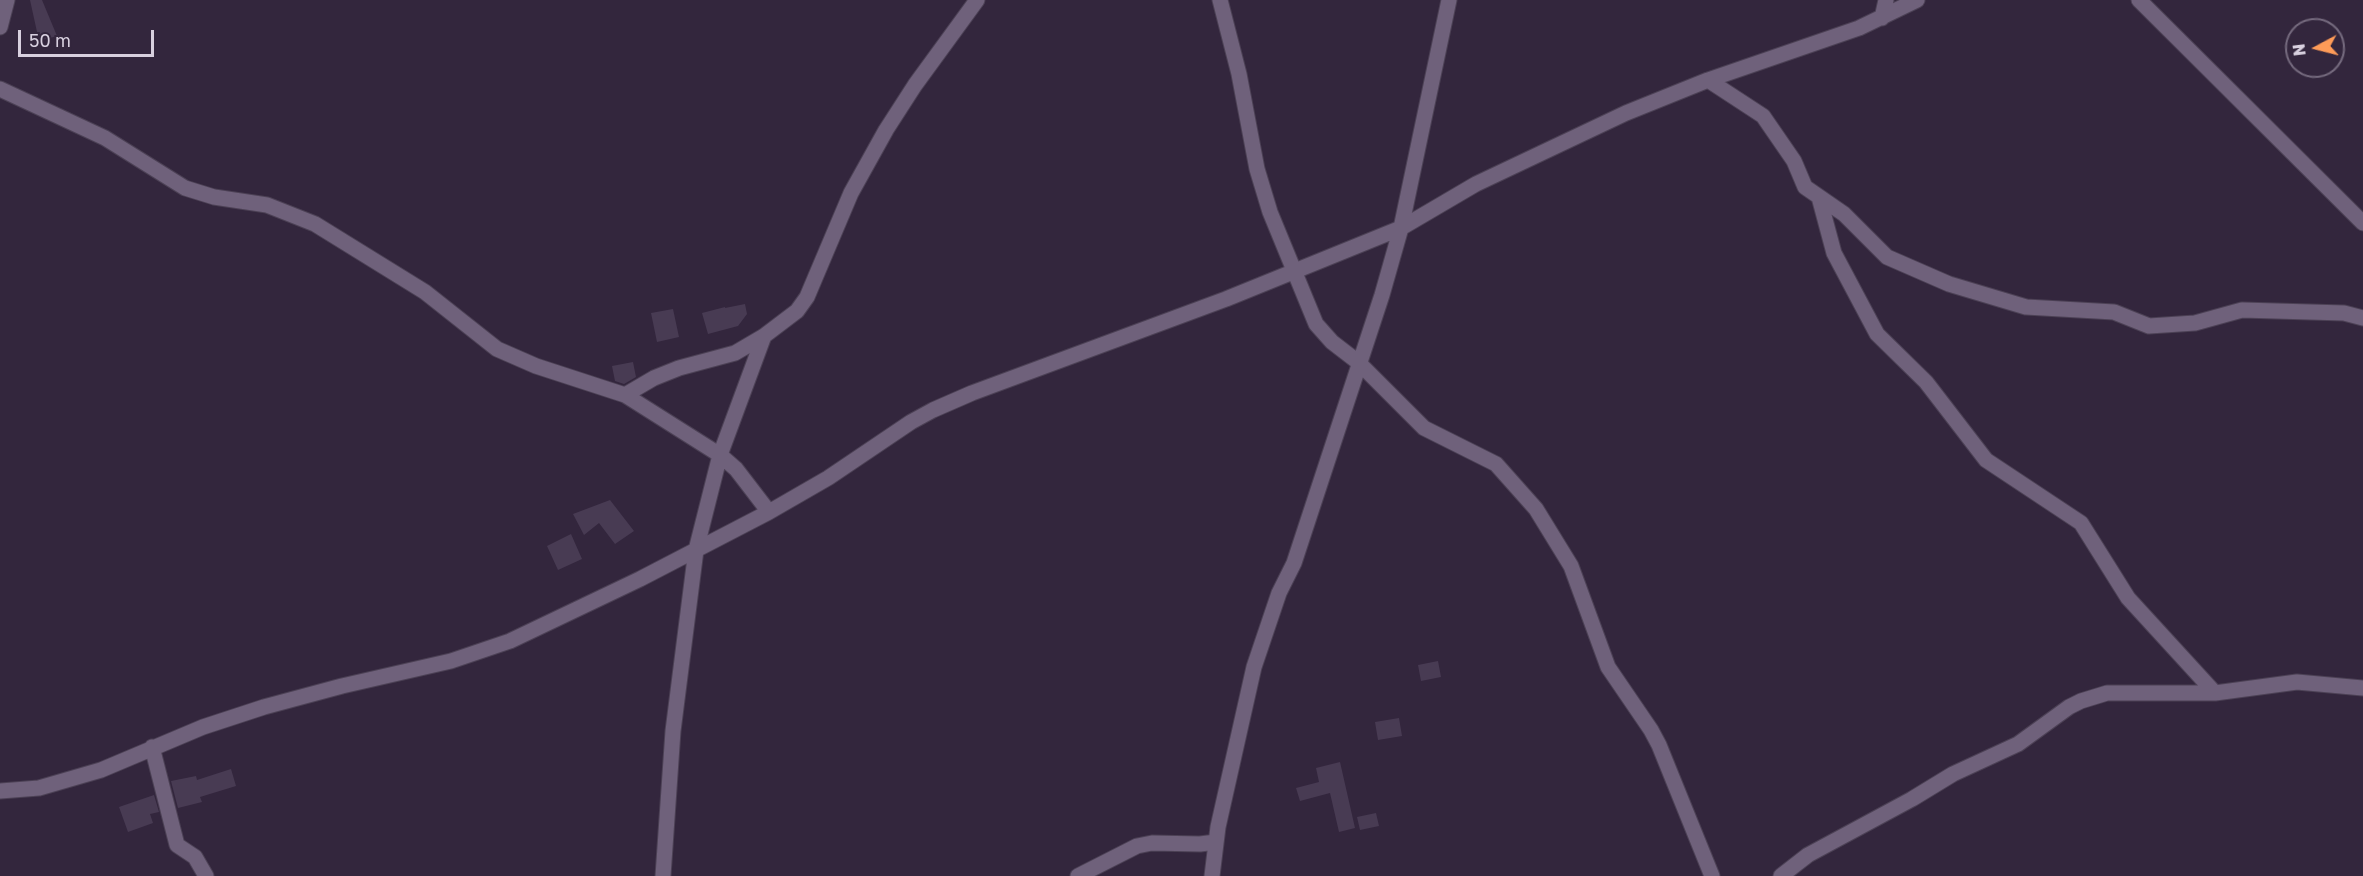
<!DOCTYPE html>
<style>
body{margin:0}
#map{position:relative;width:2363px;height:876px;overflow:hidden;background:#33263d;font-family:"Golos Text",sans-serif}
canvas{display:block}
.north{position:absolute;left:2285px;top:18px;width:60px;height:60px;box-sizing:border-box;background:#33263d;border:2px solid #756a7e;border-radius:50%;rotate:263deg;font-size:16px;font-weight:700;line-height:24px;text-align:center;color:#d8d0df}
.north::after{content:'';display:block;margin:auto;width:21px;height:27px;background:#fe9b58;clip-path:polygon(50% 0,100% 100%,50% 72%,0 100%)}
.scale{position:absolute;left:18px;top:30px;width:136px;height:27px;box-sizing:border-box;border:3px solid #d8d0df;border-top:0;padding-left:8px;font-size:18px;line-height:21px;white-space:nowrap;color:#d8d0df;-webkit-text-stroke:4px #33263d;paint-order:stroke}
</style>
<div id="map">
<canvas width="2363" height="876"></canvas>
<div class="north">N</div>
<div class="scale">50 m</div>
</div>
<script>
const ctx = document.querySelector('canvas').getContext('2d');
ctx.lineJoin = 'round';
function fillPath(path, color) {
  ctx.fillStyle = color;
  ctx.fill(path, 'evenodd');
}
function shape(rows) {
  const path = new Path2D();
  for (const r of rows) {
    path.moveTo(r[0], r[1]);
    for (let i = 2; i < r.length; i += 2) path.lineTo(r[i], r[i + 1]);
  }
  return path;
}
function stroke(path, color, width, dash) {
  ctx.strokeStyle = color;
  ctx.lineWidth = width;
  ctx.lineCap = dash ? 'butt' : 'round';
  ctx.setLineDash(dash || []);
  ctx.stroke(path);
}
const building = shape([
 [30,0,42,0,57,36,39,41],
 [745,304,747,314,738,326,708,334,702,313,725,307,725,308],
 [673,309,679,337,657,342,651,313],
 [633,362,636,377,624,384,615,381,612,366],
 [610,500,634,531,615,544,599,523,584,535,573,514],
 [571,534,582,559,558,570,547,546],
 [1438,661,1441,677,1421,681,1418,665],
 [1399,718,1402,736,1378,740,1375,722],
 [1340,762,1355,828,1339,832,1330,793,1300,801,1296,788,1319,782,1316,768],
 [231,769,236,786,200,797,202,802,178,808,171,781,196,776,197,780],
 [154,795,159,812,150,814,153,823,128,832,119,807],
 [1376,813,1379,826,1360,830,1357,817]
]);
const minor = shape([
 [1220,0,1239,74,1257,169,1270,212,1316,324,1332,342,1358,362,1424,428,1496,464,1536,509,1571,566,1608,667,1651,730,1659,745,1712,876],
 [2139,0,2363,223],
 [1882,18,1886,0],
 [0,27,7,0],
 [1708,80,1763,116,1794,161,1805,187,1844,214,1887,257,1949,284,2026,307,2114,312,2149,326,2195,323,2242,310,2344,313,2363,318],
 [0,89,105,138,185,188,214,197,267,205,315,224,425,292,497,349,536,366,625,395,720,455,736,469,769,512],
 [1819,197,1834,253,1877,334,1926,382,1986,460,2081,523,2128,598,2215,693],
 [625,395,654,378,679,368,735,353,764,336,797,311,807,297,851,193,886,130,915,85,977,0],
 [152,747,177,845,195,857,206,876],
 [0,791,39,788,101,770,203,727,264,707,342,686,451,661,510,641,640,579,769,512,828,478,911,422,933,410,972,393,1226,299,1401,228,1476,184,1626,113,1708,80,1859,28,1917,0],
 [663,876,673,731,696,550,720,455,764,336],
 [1078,876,1137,846,1152,843,1200,844,1216,842],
 [1212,876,1218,827,1254,667,1279,593,1294,563,1382,295,1401,228,1449,0],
 [1781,876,1808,855,1912,799,1953,774,2018,744,2069,707,2081,701,2107,693,2215,693,2297,682,2363,688]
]);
fillPath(building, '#483b53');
stroke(minor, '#4c4155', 17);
stroke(minor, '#6f617b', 15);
</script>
